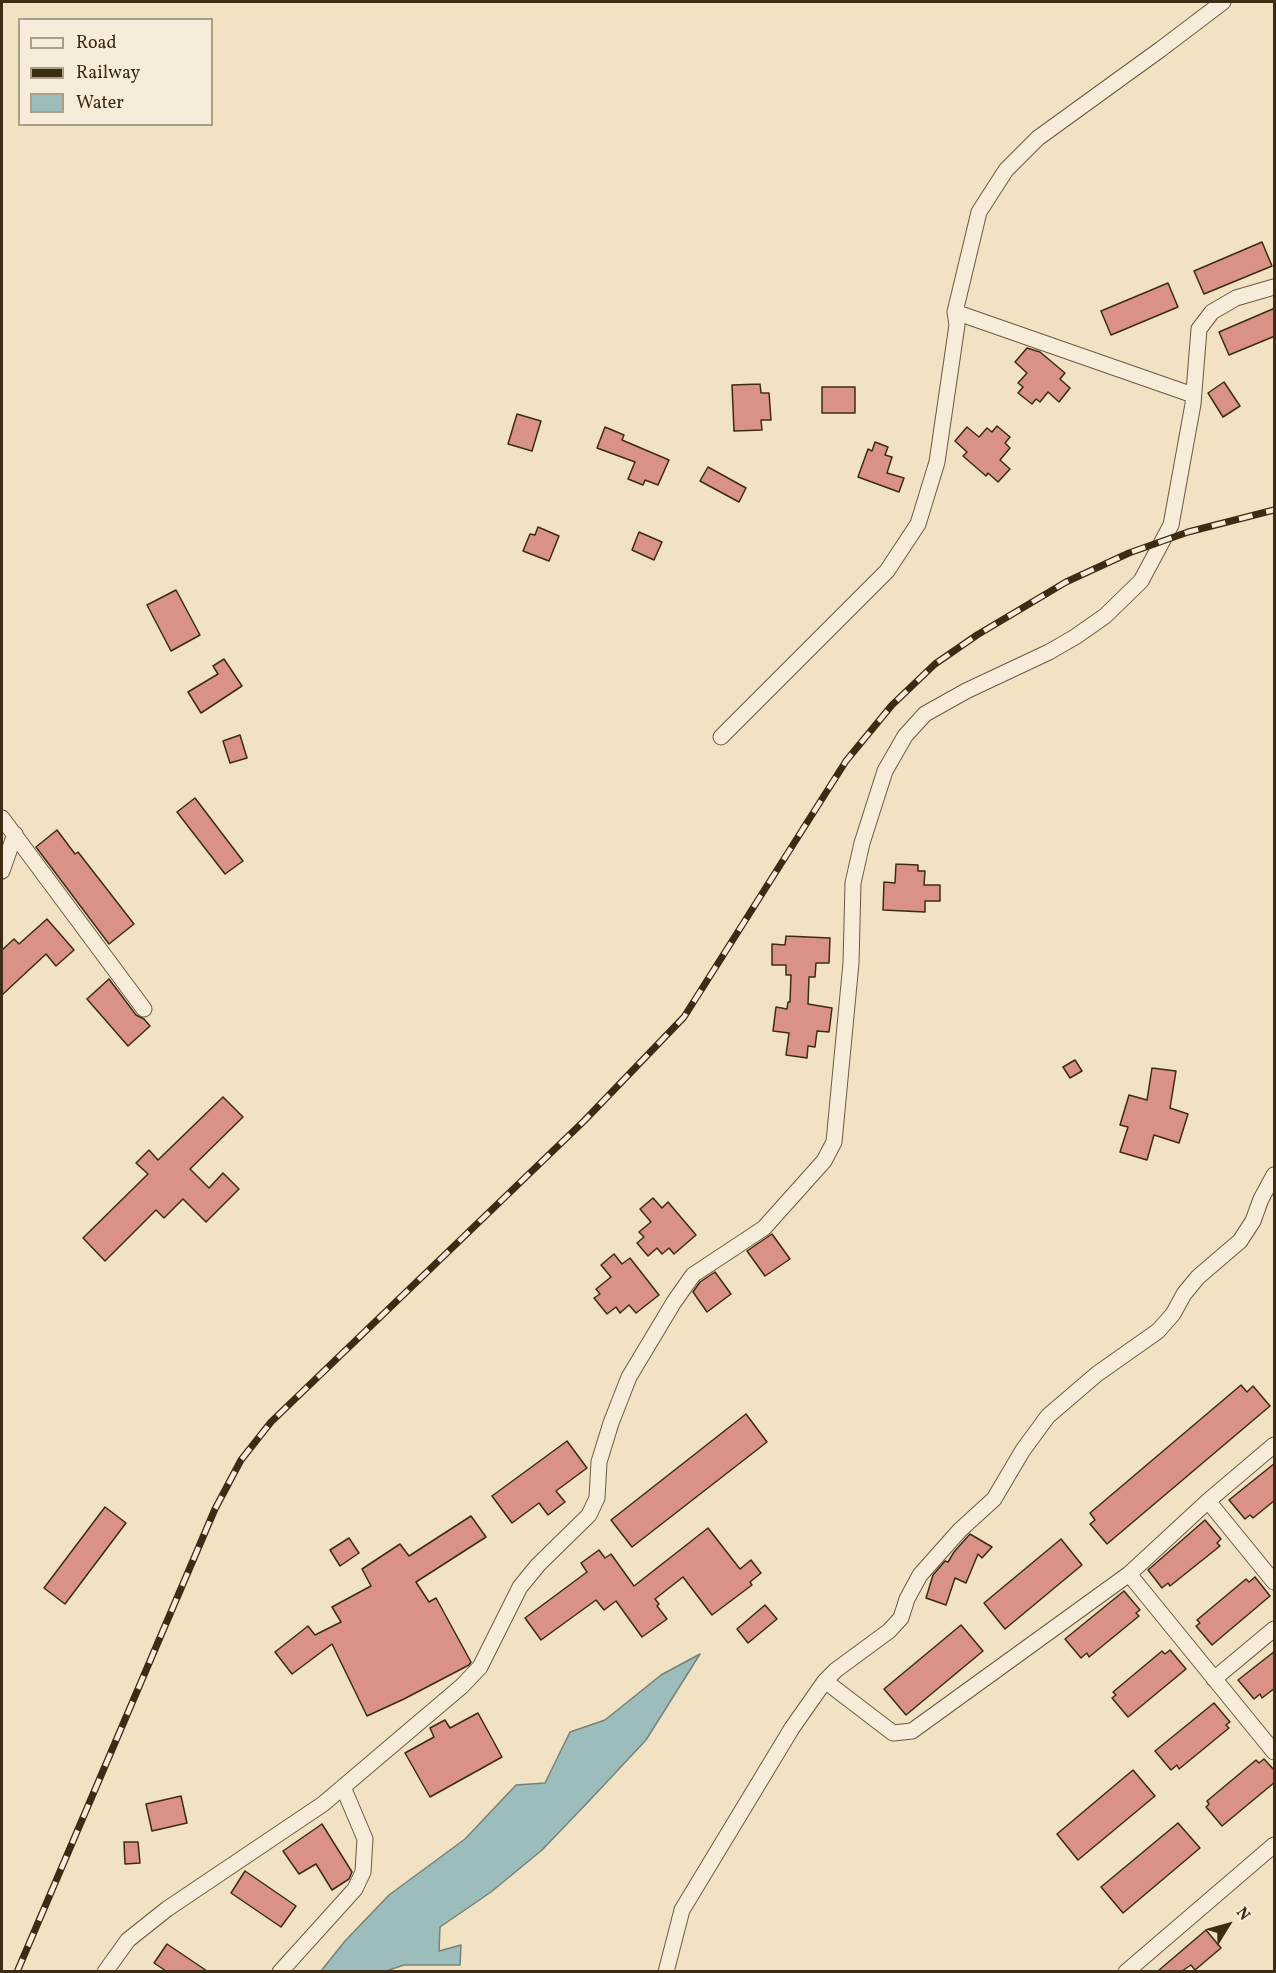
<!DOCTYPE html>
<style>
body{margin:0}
#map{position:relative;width:1276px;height:1973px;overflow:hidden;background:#f2e2c4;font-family:Vollkorn,serif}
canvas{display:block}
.frame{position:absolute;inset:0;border:3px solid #3c2c14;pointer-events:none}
.legend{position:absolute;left:18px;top:18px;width:195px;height:108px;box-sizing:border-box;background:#f7ecd9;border:2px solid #ac9f8a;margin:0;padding:8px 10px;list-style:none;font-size:18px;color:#3c2c14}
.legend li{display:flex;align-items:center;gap:12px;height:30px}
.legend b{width:30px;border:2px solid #ac9f8a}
.north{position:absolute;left:1198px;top:1895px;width:60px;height:60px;-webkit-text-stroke:4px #f7ecd9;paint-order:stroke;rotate:53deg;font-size:16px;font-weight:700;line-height:24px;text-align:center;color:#3c2c14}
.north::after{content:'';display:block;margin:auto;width:21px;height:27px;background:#3c2c14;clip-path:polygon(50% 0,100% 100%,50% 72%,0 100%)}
</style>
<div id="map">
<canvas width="1276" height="1973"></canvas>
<div class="frame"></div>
<ul class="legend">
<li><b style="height:8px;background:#f7ecd9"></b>Road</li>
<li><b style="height:8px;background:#3c2c14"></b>Railway</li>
<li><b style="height:16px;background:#9dbcbc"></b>Water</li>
</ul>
<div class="north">N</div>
</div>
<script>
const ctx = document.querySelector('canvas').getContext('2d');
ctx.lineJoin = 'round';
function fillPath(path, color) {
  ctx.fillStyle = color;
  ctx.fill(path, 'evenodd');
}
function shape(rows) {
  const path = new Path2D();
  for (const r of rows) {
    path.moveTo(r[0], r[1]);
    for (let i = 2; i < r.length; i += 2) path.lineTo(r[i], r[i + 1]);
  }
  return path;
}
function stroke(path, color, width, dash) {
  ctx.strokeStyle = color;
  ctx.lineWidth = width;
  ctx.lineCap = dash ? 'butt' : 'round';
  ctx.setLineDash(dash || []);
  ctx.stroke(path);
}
const water = shape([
 [700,1654,646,1740,589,1801,542,1850,491,1892,440,1927,439,1951,461,1945,460,1965,404,1965,383,1972,321,1971,345,1941,389,1895,465,1839,516,1785,545,1783,570,1732,605,1720,661,1675,700,1654]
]);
const building = shape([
 [1262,242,1272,266,1204,294,1194,271,1262,242],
 [1168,283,1178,307,1111,335,1101,311,1168,283],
 [1275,308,1275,336,1229,355,1219,332,1275,308],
 [1027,348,1040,352,1065,373,1060,379,1070,388,1059,402,1048,392,1040,402,1036,399,1032,404,1018,393,1023,387,1018,383,1027,373,1015,362,1027,348],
 [1224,382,1240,406,1223,417,1208,393,1224,382],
 [760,384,761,393,769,393,771,420,761,420,762,430,734,431,732,385,760,384],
 [822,387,855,387,855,413,822,413,822,387],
 [517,414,541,421,532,451,508,444,517,414],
 [997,426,1010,437,1005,443,1010,448,1000,460,1010,469,998,482,988,473,986,476,963,456,967,452,955,441,967,427,979,437,987,428,992,432,997,426],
 [605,427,624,435,622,440,669,460,658,485,645,480,643,485,628,479,635,462,597,448,605,427],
 [875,442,888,447,885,455,892,457,887,473,904,478,899,492,858,477,868,449,872,451,875,442],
 [708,467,746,488,739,502,700,481,708,467],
 [538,527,559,536,549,561,523,551,530,534,535,535,538,527],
 [639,532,662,542,654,560,632,550,639,532],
 [176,590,200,635,171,651,147,605,176,590],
 [224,659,242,686,201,713,188,692,218,674,213,666,224,659],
 [240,735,247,758,230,763,223,741,240,735],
 [195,798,243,861,225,874,177,812,195,798],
 [57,830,75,854,78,852,134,924,109,944,36,847,57,830],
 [896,864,918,865,918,871,925,871,924,885,940,885,940,901,925,901,925,912,883,910,884,882,895,883,896,864],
 [47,919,74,950,56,966,46,954,2,995,2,950,14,939,19,944,47,919],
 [786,936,830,938,829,963,816,963,815,977,809,977,808,1004,832,1008,829,1032,817,1031,815,1047,808,1046,807,1058,786,1055,789,1033,773,1031,776,1007,787,1009,788,1002,790,1002,791,975,786,975,786,965,772,965,772,944,785,945,786,936],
 [109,979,136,1015,144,1019,150,1026,128,1046,87,999,109,979],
 [1075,1060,1082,1071,1070,1078,1063,1067,1075,1060],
 [1152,1068,1176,1071,1170,1108,1188,1114,1179,1143,1154,1135,1147,1160,1120,1152,1128,1127,1120,1125,1129,1095,1147,1100,1152,1068],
 [223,1097,243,1117,190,1169,209,1188,223,1173,239,1189,206,1222,183,1199,164,1218,156,1210,105,1261,83,1238,148,1174,136,1163,149,1150,158,1160,223,1097],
 [653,1198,662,1208,668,1202,696,1235,674,1254,669,1248,662,1254,657,1248,648,1256,637,1243,644,1237,639,1232,651,1222,640,1209,653,1198],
 [772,1234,790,1259,765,1276,747,1251,772,1234],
 [614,1254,622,1264,630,1258,659,1295,636,1313,629,1305,620,1313,616,1307,607,1314,594,1298,600,1294,596,1289,611,1277,601,1265,614,1254],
 [715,1272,731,1294,707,1312,693,1292,700,1282,715,1272],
 [1241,1385,1247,1392,1253,1386,1270,1406,1107,1544,1090,1524,1095,1520,1090,1513,1241,1385],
 [746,1414,767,1442,632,1547,611,1520,746,1414],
 [567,1441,587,1468,556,1491,565,1502,548,1515,539,1503,512,1523,492,1496,567,1441],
 [1275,1463,1275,1500,1253,1518,1250,1515,1245,1519,1229,1500,1275,1463],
 [105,1507,126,1523,65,1604,44,1588,105,1507],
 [471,1516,486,1537,416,1582,429,1602,436,1598,471,1662,469,1665,404,1699,367,1716,332,1644,292,1674,275,1652,308,1626,315,1635,341,1622,332,1607,371,1586,362,1569,400,1544,409,1556,471,1516],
 [1205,1520,1221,1539,1217,1543,1220,1546,1170,1586,1168,1583,1162,1588,1148,1570,1205,1520],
 [708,1528,740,1569,751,1560,761,1573,750,1582,752,1585,712,1615,683,1577,655,1599,659,1604,657,1606,667,1619,642,1637,616,1601,604,1610,596,1600,541,1640,525,1618,587,1572,581,1563,599,1550,605,1558,611,1554,634,1586,708,1528],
 [970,1534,992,1547,982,1558,978,1554,966,1583,955,1578,946,1605,926,1598,933,1575,945,1561,948,1562,954,1552,970,1534],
 [349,1538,359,1553,340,1566,330,1550,349,1538],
 [1061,1539,1082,1565,1005,1629,984,1603,1061,1539],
 [1255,1577,1270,1596,1212,1645,1196,1626,1200,1623,1197,1620,1246,1579,1249,1582,1255,1577],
 [1124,1591,1140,1610,1136,1613,1139,1616,1089,1657,1087,1653,1081,1658,1065,1639,1124,1591],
 [765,1605,777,1619,748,1643,737,1629,765,1605],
 [961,1625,983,1651,906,1715,884,1689,961,1625],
 [1170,1650,1186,1669,1128,1717,1112,1698,1116,1695,1113,1692,1162,1651,1165,1654,1170,1650],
 [1275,1651,1275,1688,1262,1698,1260,1694,1254,1699,1238,1680,1275,1651],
 [1214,1703,1230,1722,1226,1725,1229,1728,1179,1769,1177,1765,1171,1770,1155,1751,1214,1703],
 [478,1713,502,1757,430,1797,405,1753,434,1737,430,1728,445,1720,450,1728,478,1713],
 [1264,1759,1275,1771,1275,1782,1222,1826,1206,1807,1209,1804,1207,1801,1256,1760,1259,1763,1264,1759],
 [1133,1770,1155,1796,1078,1860,1057,1834,1133,1770],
 [181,1796,187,1823,152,1831,146,1804,181,1796],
 [1178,1823,1200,1848,1123,1913,1101,1887,1178,1823],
 [322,1824,352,1872,349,1879,332,1890,316,1864,299,1874,283,1851,322,1824],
 [124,1842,138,1842,140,1863,125,1864,124,1842],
 [245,1871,296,1906,281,1927,231,1893,245,1871],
 [1206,1930,1221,1948,1195,1970,1191,1965,1182,1971,1158,1971,1206,1930],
 [167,1944,207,1971,166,1971,154,1963,167,1944]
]);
const minor = shape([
 [1193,395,955,312,979,212,1006,170,1038,138,1161,49,1223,2],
 [721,737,887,571,918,524,937,462,957,325,955,312],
 [2,818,144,1009],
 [2,871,15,834],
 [1208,1501,1274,1582],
 [1129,1574,1274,1752],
 [1214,1679,1274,1629],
 [825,1681,893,1733,912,1731,1129,1574,1208,1501,1274,1445],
 [105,1972,128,1940,167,1909,323,1804,462,1686,480,1667,520,1587,538,1565,589,1515,597,1498,599,1462,611,1423,629,1377,674,1302,693,1275,764,1228,824,1161,834,1142,851,963,853,883,862,843,885,771,905,736,925,714,966,691,1049,652,1075,637,1105,616,1141,581,1171,525,1193,404,1199,329,1212,312,1236,298,1274,287],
 [280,1972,355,1889,363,1872,365,1839,343,1787],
 [666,1972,682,1910,792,1728,825,1681,836,1670,889,1631,901,1618,907,1599,920,1575,960,1530,994,1499,1023,1450,1048,1416,1097,1374,1158,1331,1173,1314,1184,1294,1198,1277,1240,1241,1253,1221,1261,1199,1274,1175],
 [1126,1972,1274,1845]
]);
const rail = shape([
 [17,1972,215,1509,241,1460,271,1422,584,1121,684,1017,846,761,892,705,935,664,977,635,1066,582,1129,553,1188,532,1274,510]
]);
fillPath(water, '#9dbcbc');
stroke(water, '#768279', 1.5);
fillPath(building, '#d99285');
stroke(building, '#3c2c14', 1.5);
stroke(minor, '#6a5a40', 17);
stroke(minor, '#f7ecd9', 15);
stroke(rail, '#3c2c14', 7);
stroke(rail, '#f7ecd9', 4.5, [14]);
</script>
